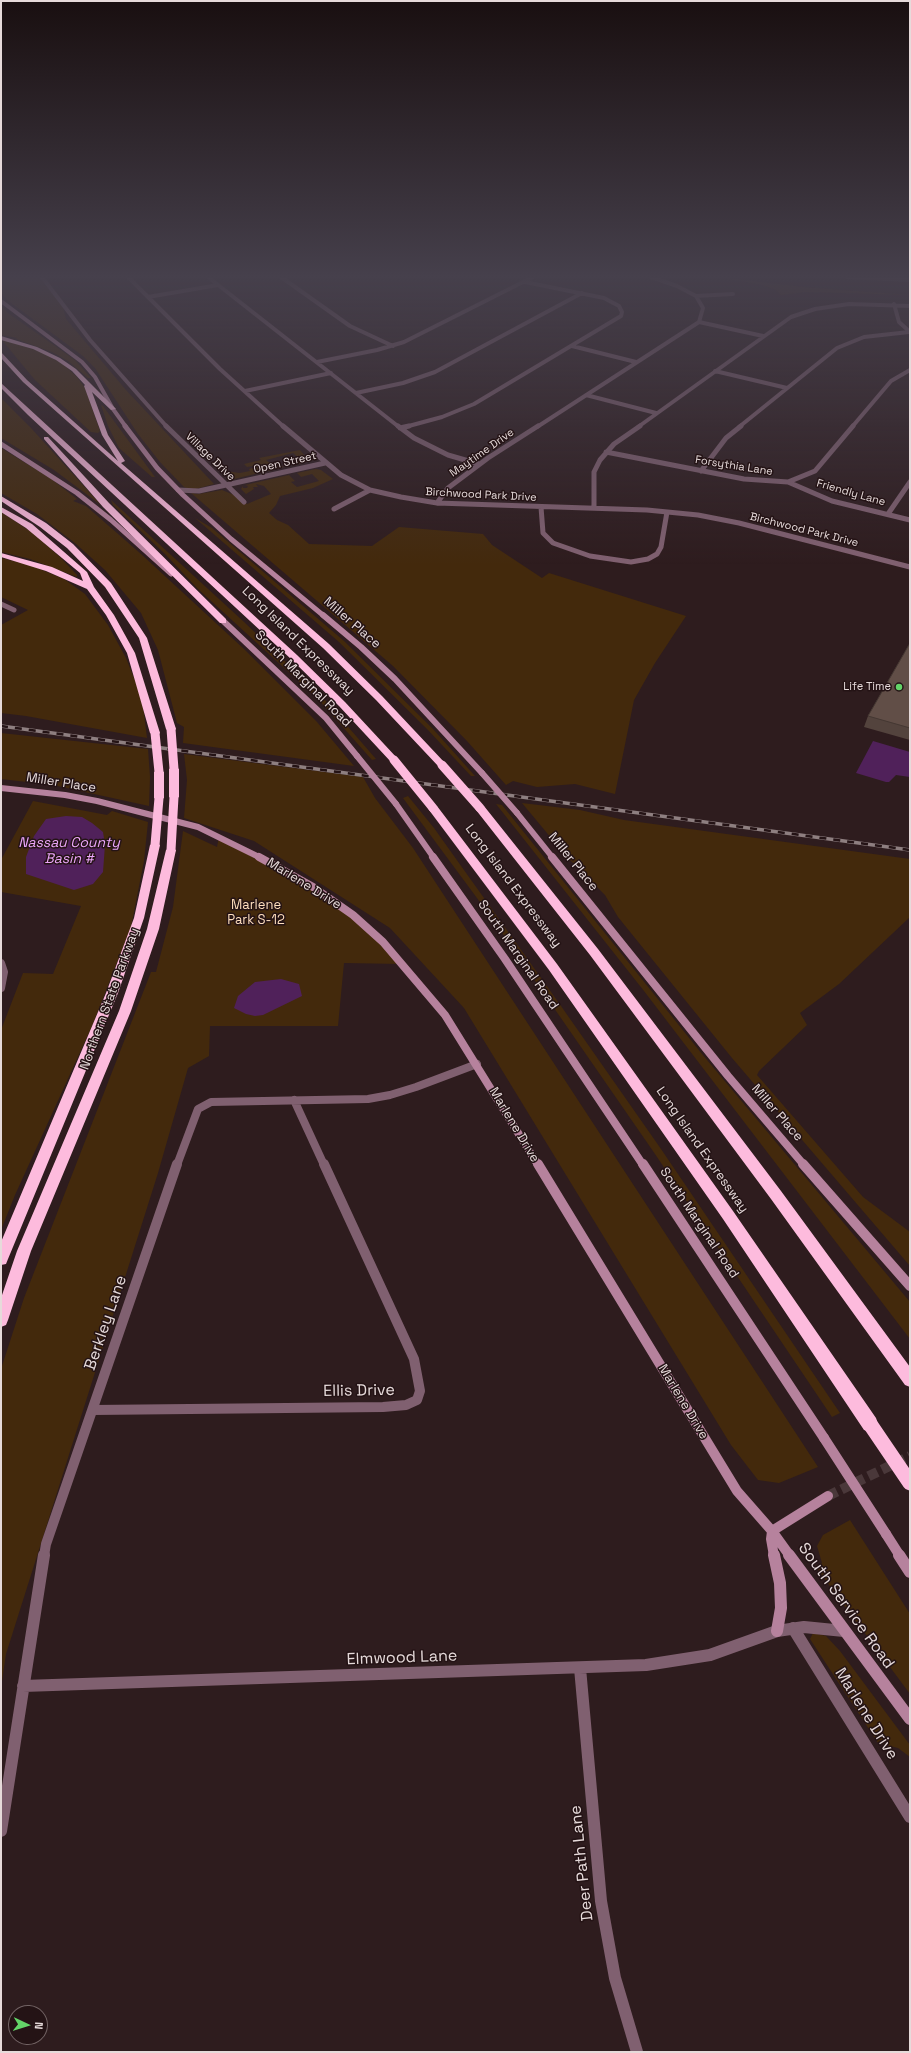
<!DOCTYPE html>
<style>
body{margin:0}
#map{position:relative;width:911px;height:2053px;overflow:hidden;background:#2e1c1e;font-family:"Space Grotesk",sans-serif}
canvas{display:block}
.frame{position:absolute;inset:0;border:2px solid #e6dada;pointer-events:none}
.north{position:absolute;left:8px;top:2005px;width:40px;height:40px;box-sizing:border-box;background:#241315;border:1px solid #726364;border-radius:50%;rotate:94deg;font-size:11px;font-weight:700;line-height:16px;text-align:center;color:#e6dada}
.north::after{content:'';display:block;margin:auto;width:14px;height:18px;background:#63d468;clip-path:polygon(50% 0,100% 100%,50% 72%,0 100%)}
</style>
<div id="map">
<canvas width="911" height="2053"></canvas>
<div class="frame"></div>
<div class="north">N</div>
</div>
<script>
const ctx = document.querySelector('canvas').getContext('2d');
ctx.lineJoin = 'round';
function fillPath(path, color) {
  ctx.fillStyle = color;
  ctx.fill(path, 'evenodd');
}
function shape(rows) {
  const path = new Path2D();
  for (const r of rows) {
    path.moveTo(r[0], r[1]);
    for (let i = 2; i < r.length; i += 2) path.lineTo(r[i], r[i + 1]);
  }
  return path;
}
function stroke(path, color, width, dash) {
  ctx.strokeStyle = color;
  ctx.lineWidth = width;
  ctx.lineCap = dash ? 'butt' : 'round';
  ctx.setLineDash(dash || []);
  ctx.stroke(path);
}
function write(font, color, halo, rows, align = 'center') {
  ctx.font = font + ' "Space Grotesk",sans-serif';
  ctx.lineWidth = 3;
  ctx.setLineDash([]);
  ctx.textBaseline = 'middle';
  ctx.strokeStyle = halo;
  ctx.fillStyle = color;
  for (const [text, x, y, turn = 0] of rows) {
    ctx.save();
    ctx.translate(x, y);
    ctx.rotate((+turn || 0) * Math.PI / 180);
    ctx.textAlign = isNaN(turn) ? turn : align;
    if (halo) ctx.strokeText(text, 0, 0);
    ctx.fillText(text, 0, 0);
    ctx.restore();
  }
}
const green = shape([
 [1,277,42,277,63,307,66,319,88,345,126,390,214,484,192,490,184,487,160,462,138,434,95,368,83,356,7,300,1,293],
 [719,277,804,287,910,295,806,292,781,295,776,290,762,285],
 [1,305,8,313,75,360,91,378,88,378,68,361,52,352,16,339,17,338,1,335],
 [1,339,41,352,63,364,77,377,85,388,100,431,98,433,91,432,35,380],
 [1,398,31,428,101,505,54,470,1,438],
 [101,405,103,406,155,477,152,477,119,448,108,426],
 [1,448,50,478,77,499,73,501,86,506,141,554,244,649,317,722,354,766,183,743,184,727,177,723,158,650,141,613,105,570,75,543,37,514,1,493],
 [300,450,309,461,295,465,293,462,300,459,293,453,266,460,271,464,274,463,284,467,234,479,231,478,224,471,240,473,250,471,249,469,255,467,253,466,247,467,244,464,261,460,259,458],
 [316,469,321,470,333,479,313,488,280,496,276,505,269,513,277,520,288,525,309,544,372,546,399,527,483,534,492,545,542,578,549,573,686,616,655,663,634,700,615,794,575,784,537,787,513,781,506,785,467,741,393,666,191,493,199,494,222,490,239,497,247,504,271,494,264,486,256,484,258,487,253,487,254,489,246,494,241,489,243,486,243,488,247,488,248,486,245,485,289,475,295,481,291,482,297,487,319,481,312,474,301,477,297,473],
 [111,500,243,621,323,698,376,759,372,760,318,699,198,589,165,554,113,505],
 [1,512,33,533,61,558,77,575,77,577,30,559,1,552],
 [195,518,212,528,344,641,433,729,475,776,471,776,428,730,339,642],
 [1,558,30,565,64,579,85,594,108,625,126,658,142,698,147,738,26,716,1,713,1,625,28,610,1,597],
 [1,733,148,749,150,777,149,806,53,785,1,779],
 [184,754,363,777,375,798,413,848,818,1467,779,1483,758,1480,731,1445,464,1008,390,928,254,841,184,818,187,780],
 [408,796,434,828,561,1006,661,1149,840,1413,832,1417,655,1154,491,917,403,798],
 [33,801,107,815,112,811,148,822,144,861,131,927,92,1026,15,1195,1,1230,1,1030,23,973,53,974,81,906,1,892,1,860],
 [522,803,580,810,624,820,910,859,910,917,839,984,800,1013,807,1025,759,1071,757,1075,863,1197,910,1232,910,1266,732,1058,618,917,605,895,567,857],
 [496,804,502,805,702,1054,910,1302,910,1339,644,991],
 [183,831,217,847,219,837,264,859,353,915,402,964,344,963,338,1026,210,1026,209,1056,188,1068,158,1173,6,1654,1,1688,1,1369,24,1298,151,972,156,972,173,907],
 [850,1520,910,1614,910,1694,815,1566,822,1563,817,1546,823,1535],
 [813,1633,826,1636,840,1651,910,1745,910,1757,898,1748,878,1743,810,1639]
]);
const water = shape([
 [873,741,910,752,910,777,896,775,889,782,886,782,856,773],
 [66,816,82,817,92,823,103,832,105,845,103,872,93,884,74,890,26,874,26,857,34,836,46,819],
 [281,979,299,984,302,996,263,1015,255,1016,246,1014,234,1008,238,996,255,982]
]);
const secondaryTunnel = shape([
 [828,1496,910,1456]
]);
const streetFar4 = shape([
 [42,277,90,340,167,427],
 [128,277,220,369,284,427],
 [208,277,399,427],
 [281,277,350,326,393,346],
 [847,277,910,280],
 [696,296,733,294],
 [148,297,218,285],
 [894,304,899,322,910,332],
 [699,322,763,336],
 [572,346,636,362],
 [317,362,377,350,404,342,533,277],
 [715,371,787,388],
 [245,391,331,373],
 [356,393,403,383,435,372,582,293],
 [586,395,656,413],
 [405,427,442,417,474,404,621,316,622,312,619,306,604,298,525,282],
 [537,427,699,322,703,308,696,296,677,286,651,277],
 [638,427,791,317,815,309,849,304,910,306],
 [739,427,837,348,864,337,909,332],
 [852,427,891,381,910,370]
]);
const streetFar3 = shape([
 [166,426,244,502],
 [283,426,341,475,370,490,401,497,437,503,647,510,698,515,739,523,910,567],
 [398,426,414,438,448,455,479,464],
 [400,428,409,426],
 [606,452,744,479,788,482,815,471,853,426],
 [701,471,726,438,741,426],
 [788,482,832,501,910,520],
 [178,490,199,491,325,463],
 [437,503,448,488,488,458,538,426],
 [541,507,543,533,553,543,590,556,631,562,648,559,657,554,661,547,667,512],
 [594,508,594,472,600,460,614,444,640,426],
 [334,509,370,490],
 [888,514,910,482],
 [1,604,14,610]
]);
const streetFar2 = shape([
 [1,963,4,972,1,988],
 [294,1100,324,1165],
 [177,1165,198,1109,211,1102,368,1099,390,1095,416,1087,477,1064]
]);
const streetFar1 = shape([
 [93,1410,383,1407,406,1405,417,1400,420,1391,414,1359,324,1164],
 [44,1556,46,1544,177,1164]
]);
const street = shape([
 [793,1628,910,1817],
 [580,1668,601,1901,615,1978,637,2052],
 [23,1686,646,1665,710,1655,777,1631,804,1627,844,1631],
 [1,1831,44,1555]
]);
const secondaryFar5 = shape([
 [1,301,82,362,95,377,113,409,126,427]
]);
const secondaryFar4 = shape([
 [125,426,157,468,183,495,231,539,324,616],
 [1,444,77,493,111,520,171,574]
]);
const secondaryFar3 = shape([
 [323,615,361,647,395,679,482,773],
 [219,617,326,718,357,756],
 [1,788,65,795,97,801,198,827,261,858],
 [396,804,434,858],
 [517,813,553,858]
]);
const secondaryFar2 = shape([
 [259,857,313,887,353,915,383,942,445,1015,538,1165],
 [433,857,505,959,643,1165],
 [552,857,728,1076,804,1165]
]);
const secondaryFar1 = shape([
 [538,1164,737,1491,772,1531,790,1556],
 [643,1164,824,1438],
 [803,1164,910,1286],
 [772,1531,771,1539,774,1556],
 [772,1531,828,1496],
 [886,1534,900,1556]
]);
const secondary = shape([
 [774,1555,780,1583,781,1608,777,1631],
 [789,1555,910,1719],
 [899,1555,910,1572]
]);
const highway = shape([
 [1,336,37,347,60,358,76,369,116,409,111,410,92,392,108,435,125,461,121,463,329,644,382,696,445,763,445,767,439,767,376,700,323,648,23,382,1,358,1,352,27,380,118,461,102,435,84,386,85,385,72,371,56,360,33,349,1,340,1,336],
 [1,383,297,655,345,702,397,758,397,762,391,762,339,706,291,659,28,415,1,388,1,383],
 [44,437,48,437,109,503,226,619,226,623,220,623,103,507,44,439,44,437],
 [1,496,46,523,73,544,111,583,147,638,176,729,174,731,168,731,166,729,139,638,105,587,67,548,40,527,1,501,1,496],
 [1,507,32,524,87,572,94,587,114,615,135,653,160,733,158,735,155,736,150,733,127,653,106,615,87,589,46,571,1,557,1,553,52,567,83,581,80,573,26,528,1,512,1,507],
 [174,766,179,769,179,797,174,800,169,797,169,769,174,766],
 [159,769,164,772,164,798,159,801,154,798,154,772,159,769],
 [433,805,437,806,557,964,733,1211,876,1418,878,1424,876,1430,870,1432,864,1430,723,1219,549,970,429,810,428,808,429,806,433,805],
 [480,805,484,806,598,949,781,1191,910,1367,910,1387,905,1385,771,1199,590,955,476,810,475,808,476,806,480,805],
 [155,842,160,845,144,918,118,993,8,1259,6,1264,1,1265,1,1242,106,993,134,918,150,845,155,842],
 [171,847,176,850,159,929,131,1011,31,1251,8,1320,6,1325,1,1327,1,1298,17,1251,119,1011,147,929,166,850,171,847]
]);
const rail = shape([
 [1,726,910,850]
]);
const secondaryBridgeFar1 = shape([
 [357,756,396,804],
 [482,773,517,813]
]);
const secondaryBridge = shape([
 [824,1438,886,1534]
]);
const highwayBridgeFar1 = shape([
 [171,729,174,769],
 [155,733,159,772],
 [394,760,433,808],
 [442,765,480,808],
 [155,845,159,798],
 [171,850,174,797]
]);
const highwayBridge = shape([
 [870,1424,910,1483]
]);
const wall = shape([
 [910,643,910,740,864,727,868,716]
]);
const building = shape([
 [910,643,910,728,868,716,910,643]
]);
const markers = [
 [899,687,4,"#63d468"]
];
const farStreetnames = [
 ["Maytime Drive",482,453,-35],
 ["Village Drive",210,457,44],
 ["Open Street",285,463,-13],
 ["Forsythia Lane",734,466,9],
 ["Friendly Lane",851,493,16],
 ["Birchwood Park Drive",481,495,3],
 ["Birchwood Park Drive",804,530,14]
];
const farPoinames = [
 ["Life Time",891,687]
];
const streetNames = [
 ["Miller Place",352,623,41],
 ["Long Island Expressway",298,641,44],
 ["South Marginal Road",303,679,45],
 ["Miller Place",61,783,9],
 ["Miller Place",573,862,51],
 ["Marlene Drive",304,884,32],
 ["Long Island Expressway",513,886,53],
 ["South Marginal Road",518,955,55],
 ["Northern State Parkway",110,999,-70],
 ["Miller Place",777,1113,49],
 ["Marlene Drive",514,1125,59],
 ["Long Island Expressway",702,1150,55],
 ["South Marginal Road",699,1223,56],
 ["Marlene Drive",683,1402,59]
];
const parkNames = [
 ["Marlene",256,905],
 ["Park S-12",256,920]
];
const waterNames = [
 ["Nassau County",69,843],
 ["Basin #",69,859]
];
const nearStreetnames = [
 ["Berkley Lane",106,1323,-71],
 ["Ellis Drive",359,1391,-1],
 ["South Service Road",846,1606,54],
 ["Elmwood Lane",402,1658,-2],
 ["Marlene Drive",866,1714,58],
 ["Deer Path Lane",582,1863,-96]
];
fillPath(green, '#43290c');
fillPath(water, '#50215a');
stroke(secondaryTunnel, '#4a383a', 10, [10, 5]);
stroke(streetFar4, '#806070', 4);
stroke(streetFar3, '#806070', 5);
stroke(streetFar2, '#806070', 8);
stroke(streetFar1, '#806070', 10);
stroke(street, '#806070', 12);
stroke(secondaryFar5, '#b6829d', 4);
stroke(secondaryFar4, '#b6829d', 5);
stroke(secondaryFar3, '#b6829d', 6);
stroke(secondaryFar2, '#b6829d', 8);
stroke(secondaryFar1, '#b6829d', 10);
stroke(secondary, '#b6829d', 12);
fillPath(highway, '#fdbbdd');
stroke(rail, '#8e7f80', 3.5);
stroke(rail, '#241315', 2.5, [7]);
stroke(secondaryBridgeFar1, '#b6829d', 6);
stroke(secondaryBridge, '#b6829d', 10);
stroke(highwayBridgeFar1, '#fdbbdd', 9);
stroke(highwayBridge, '#fdbbdd', 15);
fillPath(wall, '#53433d');
fillPath(building, '#614e47');
stroke(building, '#443732', 1);
const sky = ctx.createLinearGradient(0, 0, 0, 565);
sky.addColorStop(0, '#190f10');
sky.addColorStop(0.49, '#46404c');
sky.addColorStop(1, '#46404c00');
ctx.fillStyle = sky;
ctx.fillRect(0, 0, 911, 565);
for (const [x, y, r, color] of markers) {
  const dot = new Path2D();
  dot.arc(x, y, r, 0, 2 * Math.PI);
  ctx.fillStyle = color;
  ctx.fill(dot);
  stroke(dot, '#241315', 1.5);
}
write('11px', '#e6dada', '#241315', farStreetnames);
write('11px', '#e6dada', '#241315', farPoinames, 'right');
write('13px', '#e6dada', '#241315', streetNames);
write('13px', '#fedebe', '#241315', parkNames);
write('italic 14px', '#eca6fa', '#241315', waterNames);
write('16px', '#e6dada', '#241315', nearStreetnames);
</script>
